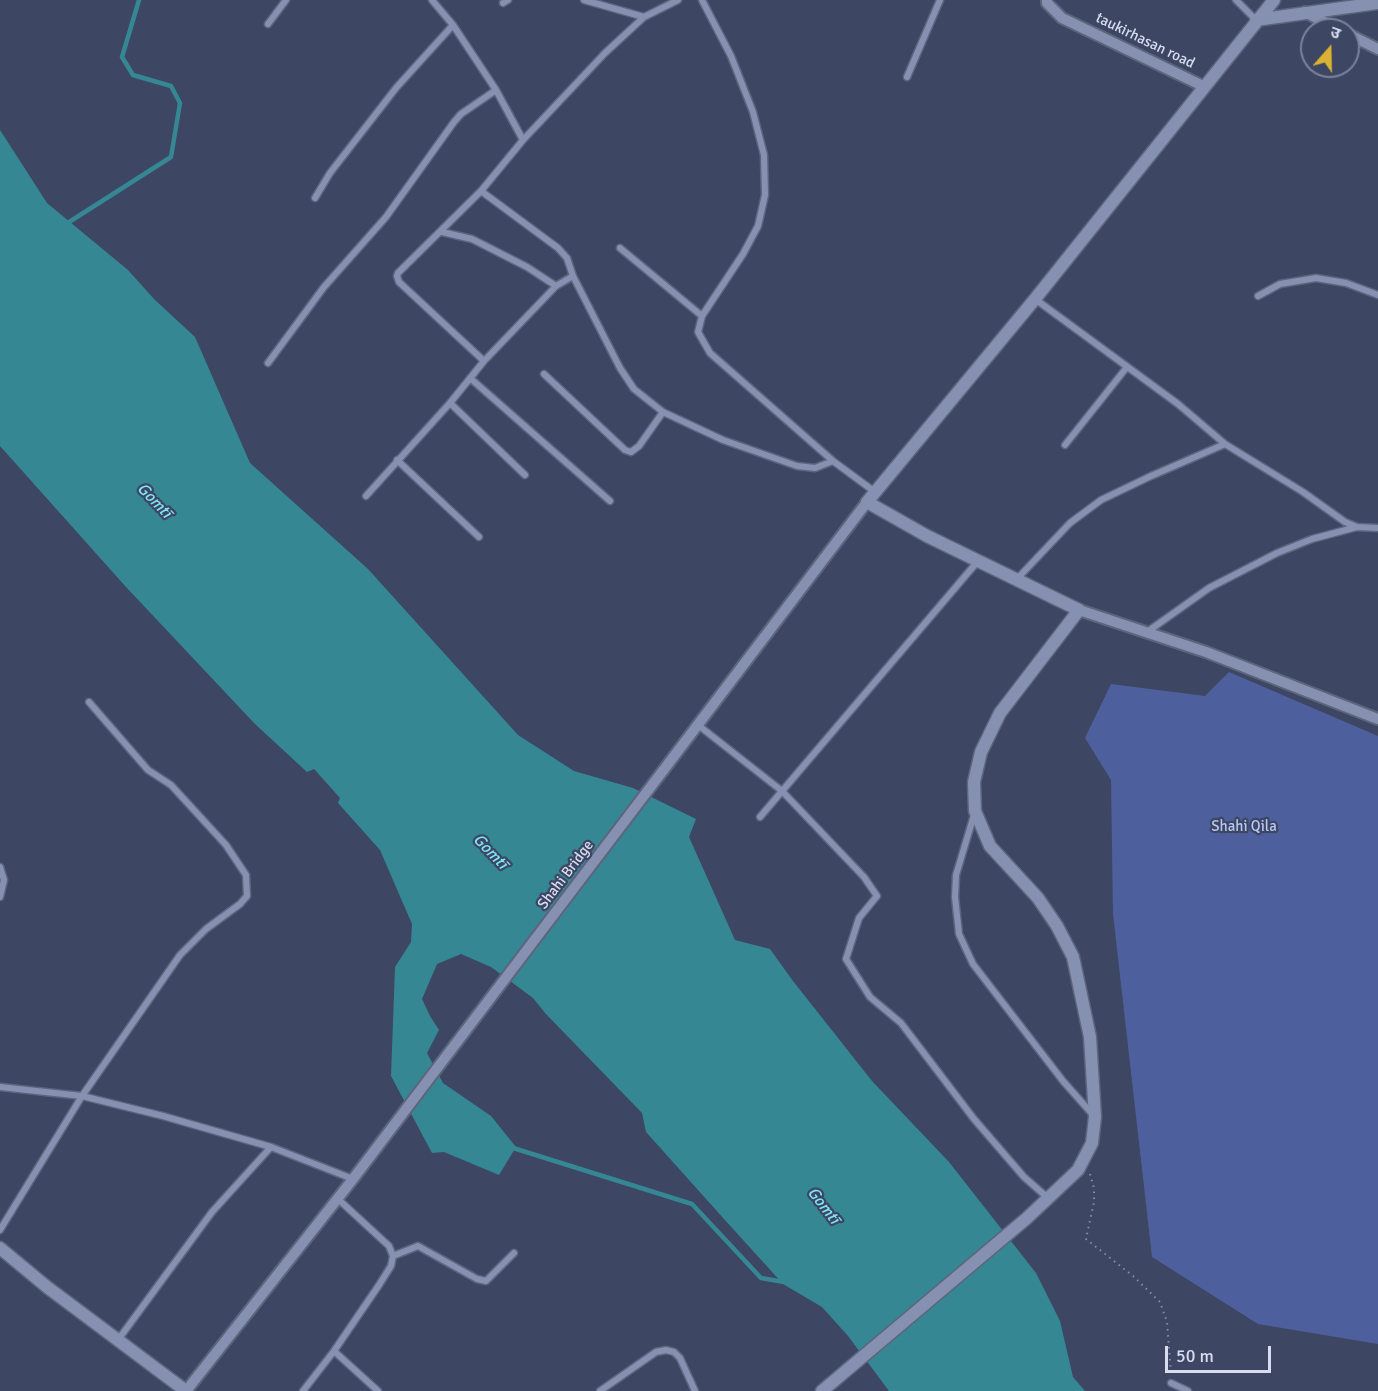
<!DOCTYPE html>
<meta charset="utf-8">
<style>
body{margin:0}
#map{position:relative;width:1378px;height:1391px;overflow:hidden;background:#3d4663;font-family:Signika,"Noto Sans Devanagari",sans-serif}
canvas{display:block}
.north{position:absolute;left:1300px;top:18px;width:60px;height:60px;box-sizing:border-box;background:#3d4663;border:2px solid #7b829b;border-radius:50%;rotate:20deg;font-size:16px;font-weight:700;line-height:24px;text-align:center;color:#d7ddef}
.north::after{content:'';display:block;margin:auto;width:21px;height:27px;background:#dbb233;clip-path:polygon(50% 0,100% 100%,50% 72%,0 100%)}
.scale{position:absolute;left:1165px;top:1346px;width:106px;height:27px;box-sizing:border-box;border:3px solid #d7ddef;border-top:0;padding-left:8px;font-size:18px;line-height:21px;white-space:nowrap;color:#d7ddef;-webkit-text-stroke:4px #3d4663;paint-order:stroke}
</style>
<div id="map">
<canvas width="1378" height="1391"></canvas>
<div class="north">उ</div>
<div class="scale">50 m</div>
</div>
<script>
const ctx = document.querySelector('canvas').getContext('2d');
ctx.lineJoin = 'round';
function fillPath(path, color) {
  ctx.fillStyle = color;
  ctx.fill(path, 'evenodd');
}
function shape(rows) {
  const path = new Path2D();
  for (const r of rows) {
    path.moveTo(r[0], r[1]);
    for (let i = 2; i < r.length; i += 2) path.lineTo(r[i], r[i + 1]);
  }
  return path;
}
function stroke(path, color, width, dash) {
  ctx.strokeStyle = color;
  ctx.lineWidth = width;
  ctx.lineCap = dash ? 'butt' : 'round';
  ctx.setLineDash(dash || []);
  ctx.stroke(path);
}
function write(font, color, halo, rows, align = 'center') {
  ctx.font = font + ' Signika,sans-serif';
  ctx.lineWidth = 4.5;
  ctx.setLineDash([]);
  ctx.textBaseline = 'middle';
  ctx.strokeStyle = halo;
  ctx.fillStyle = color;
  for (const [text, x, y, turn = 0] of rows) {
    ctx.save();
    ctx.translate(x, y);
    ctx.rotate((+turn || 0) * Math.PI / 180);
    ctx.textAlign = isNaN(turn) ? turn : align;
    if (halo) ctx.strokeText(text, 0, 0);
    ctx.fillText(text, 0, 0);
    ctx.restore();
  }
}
const green = shape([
 [1229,672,1378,736,1378,1344,1258,1324,1152,1257,1113,914,1111,780,1085,738,1111,684,1205,696]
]);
const water = shape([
 [0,130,47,203,128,270,154,299,195,337,250,463,368,569,518,735,574,771,633,788,696,819,689,837,735,940,770,949,793,981,872,1081,949,1162,1036,1273,1060,1321,1073,1377,1085,1391,889,1391,848,1336,822,1307,783,1284,724,1219,646,1132,642,1113,545,1013,533,998,491,967,461,954,437,964,422,999,430,1016,439,1030,427,1053,443,1083,491,1116,516,1147,499,1175,444,1152,432,1153,391,1076,395,967,411,942,412,924,380,850,338,803,340,798,314,769,307,772,255,724,126,587,0,446]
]);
const stream = shape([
 [66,224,171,157,180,103,171,86,133,75,122,57,139,0],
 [510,1147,692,1204,761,1278,784,1282]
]);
const path = shape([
 [1090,1174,1094,1188,1094,1202,1086,1239,1133,1276,1160,1302,1167,1322,1171,1374]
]);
const minor = shape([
 [432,0,453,25,496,90,523,140],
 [584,0,644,17],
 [702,0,731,56,753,112,764,155,765,195,758,226,743,254,702,316,698,332,710,353,833,461,875,492],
 [1236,0,1256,20],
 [503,3,508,0],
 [268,24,286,0],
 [907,77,940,0],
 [481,191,558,248,567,258,573,276,620,368,634,389,663,412,723,440,797,466,815,468,833,461],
 [315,198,330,173,396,88,453,25],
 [442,232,472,239,527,267,556,286],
 [620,248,702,316],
 [1258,296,1280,284,1316,278,1346,283,1378,295],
 [1035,299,1178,404,1225,444,1303,492,1345,522,1357,527,1378,528],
 [484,361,399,282,397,276,398,273,481,191,523,140,605,53,644,17,678,0],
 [268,363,324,287,386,217,454,122,461,114,496,90],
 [544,374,625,450,631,452,639,446,663,412],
 [470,378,610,501],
 [450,403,525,475],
 [1065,445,1127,367],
 [397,460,479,537],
 [366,496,450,403,484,361,556,286,573,276],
 [1016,580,1070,523,1101,500,1151,476,1225,444],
 [1147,632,1209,588,1277,553,1312,539,1357,527],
 [698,725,782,791,864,877,877,896,859,918,846,959,870,997,901,1023,974,1119,1024,1177,1048,1198],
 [974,815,956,875,955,897,959,934,973,964,1063,1081,1094,1116],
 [760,817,978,561],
 [0,867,4,880,0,897],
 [0,1087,82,1096,163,1116,271,1147,353,1179],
 [0,1230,82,1096,180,955,206,929,240,904,247,896,246,875,226,845,171,785,148,770,89,702],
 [393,1256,418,1246,477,1279,486,1281,514,1253],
 [118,1340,212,1212,271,1147],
 [334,1351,378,1391],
 [1171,1383,1188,1391],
 [303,1391,334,1351,379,1285,391,1266,393,1256,389,1246,338,1199],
 [600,1391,656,1352,666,1350,674,1352,680,1358,695,1391]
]);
const tertiary = shape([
 [1047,0,1047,3,1062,18,1205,87],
 [1305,12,1340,30],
 [1348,34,1378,49],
 [1079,610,1206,652,1378,719],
 [186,1391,353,1179,867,502]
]);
const secondary = shape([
 [1256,20,1378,3],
 [0,1248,47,1287,186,1391],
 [822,1391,1027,1218,1078,1170,1092,1143,1095,1117,1090,1037,1073,957,1057,926,1038,898,990,846,975,811,974,782,981,752,1000,713,1079,610,927,536,867,502,1035,299,1274,0]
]);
const streetNames = [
 ["taukirhasan road",1145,41,26],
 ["Shahi Bridge",566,875,-53]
];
const parkNames = [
 ["Shahi Qila",1244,827]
];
const waterNames = [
 ["Gomtī",154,501,46],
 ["Gomtī",490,852,46],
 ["Gomtī",823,1206,52]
];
fillPath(green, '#4d609d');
fillPath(water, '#368794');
stroke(stream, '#368794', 4.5);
stroke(minor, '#5d657d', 9);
stroke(tertiary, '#5d657d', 14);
stroke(secondary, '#5d657d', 15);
stroke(path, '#868ea6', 2, [1.5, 4.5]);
stroke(minor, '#8691b2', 6);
stroke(tertiary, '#8691b2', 10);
stroke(secondary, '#8691b2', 12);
write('15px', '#d7ddef', '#3d4663', streetNames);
write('15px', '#b7c7f4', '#3d4663', parkNames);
write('italic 16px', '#7fe5f6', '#3d4663', waterNames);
</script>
